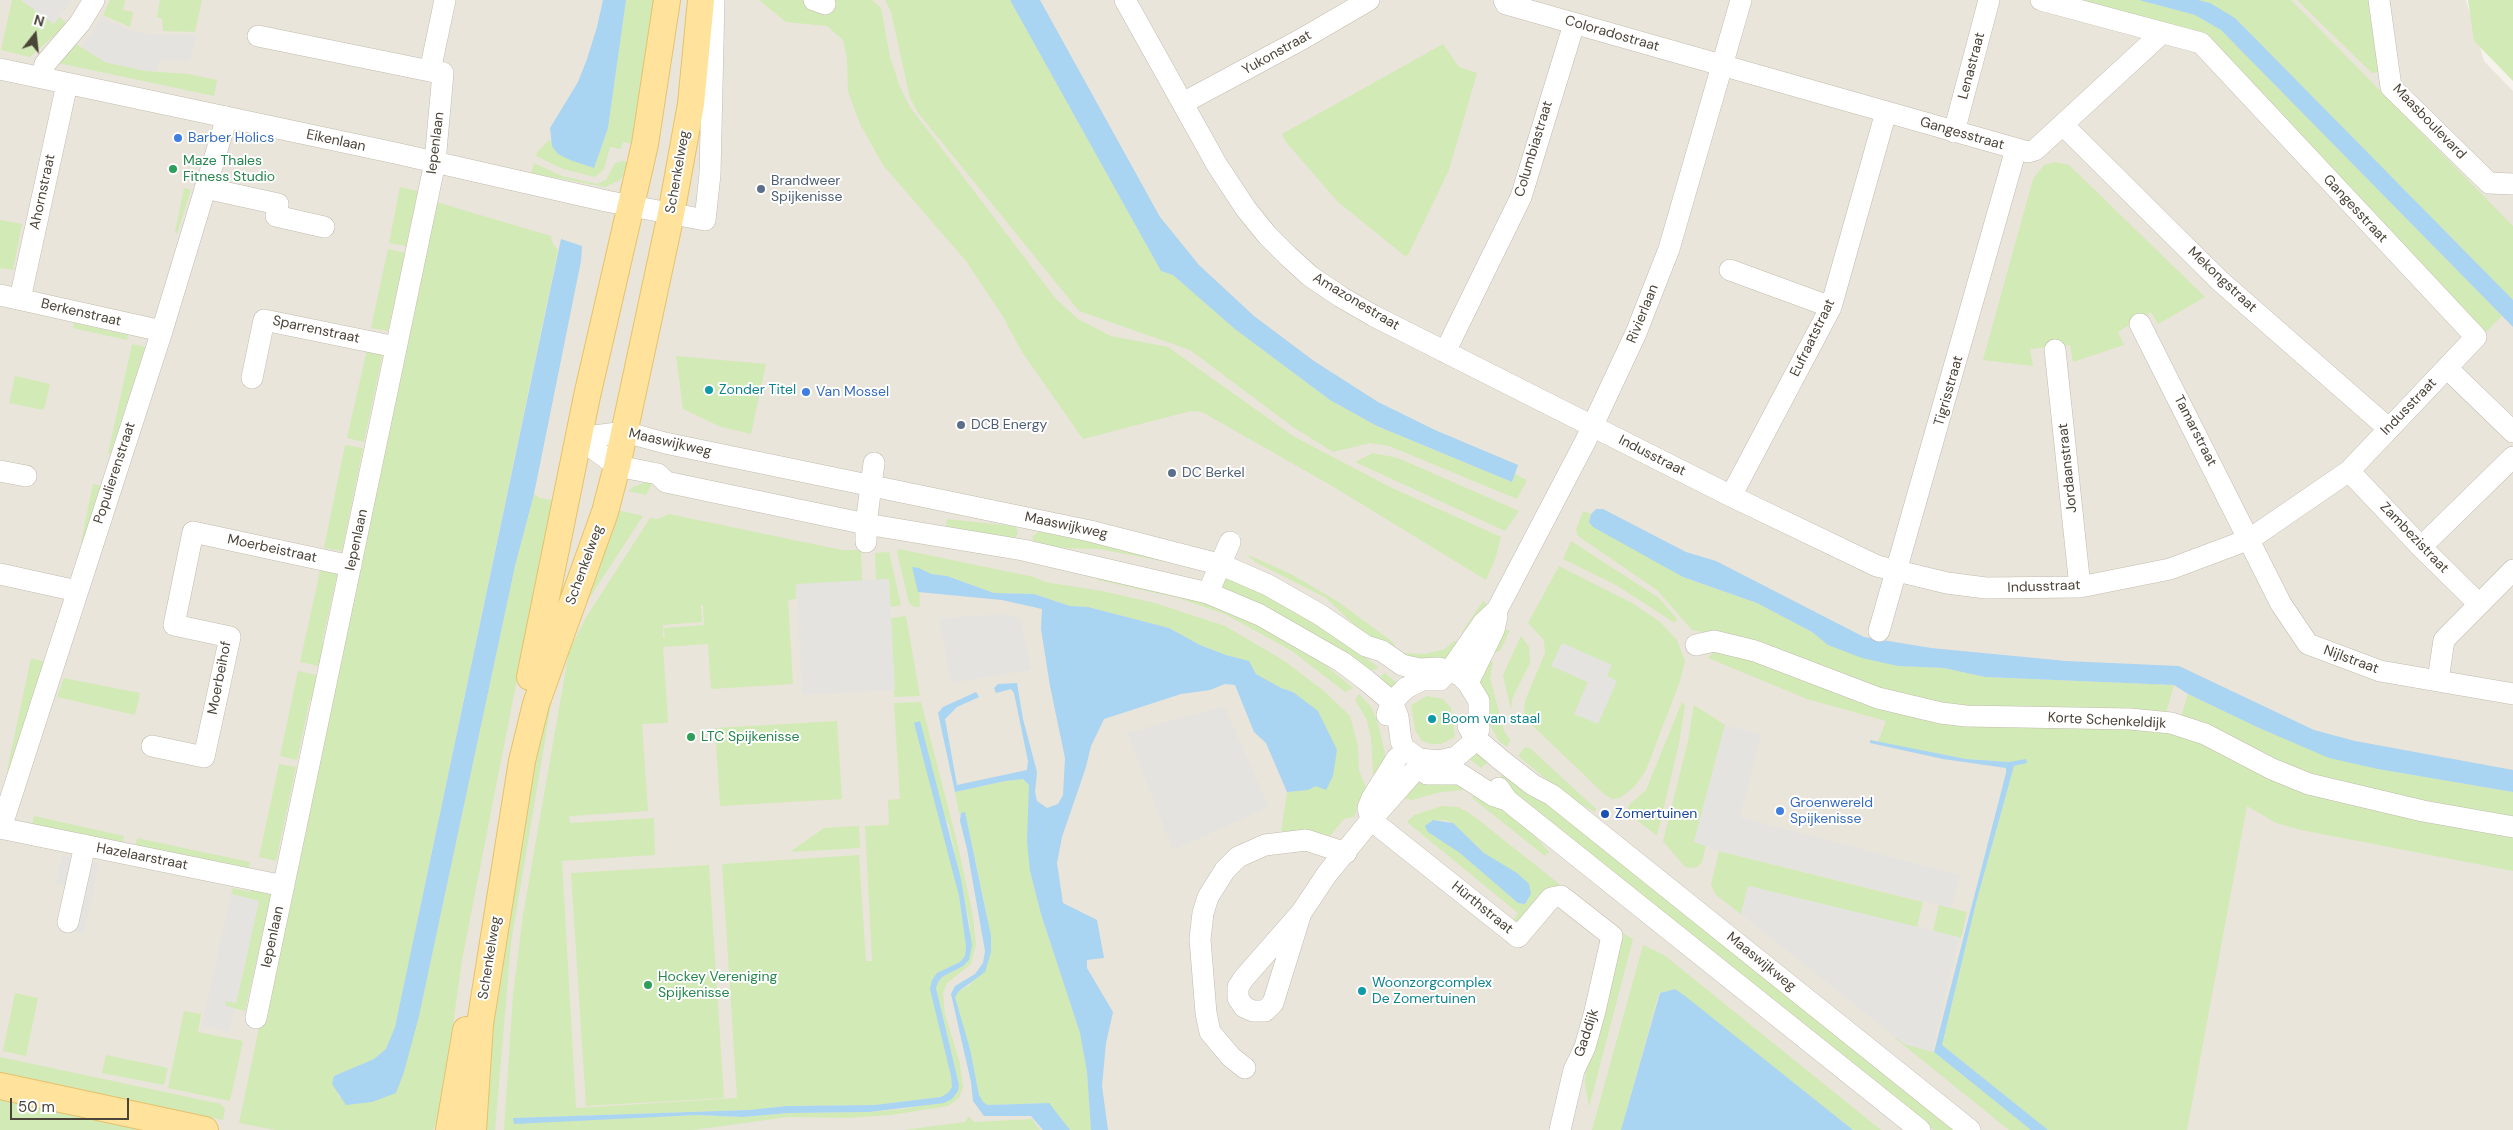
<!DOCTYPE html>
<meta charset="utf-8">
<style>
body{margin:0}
#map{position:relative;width:2513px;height:1130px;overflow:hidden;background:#f6f3ec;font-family:"DM Sans",sans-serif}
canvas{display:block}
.north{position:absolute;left:10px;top:10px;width:50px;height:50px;-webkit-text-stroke:4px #fff;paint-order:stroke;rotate:16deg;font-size:14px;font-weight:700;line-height:20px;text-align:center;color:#4b4439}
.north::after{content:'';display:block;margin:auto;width:18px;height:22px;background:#4b4439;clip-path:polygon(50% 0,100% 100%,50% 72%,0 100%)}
.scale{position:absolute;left:10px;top:1098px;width:119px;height:22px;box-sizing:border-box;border:2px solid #4b4439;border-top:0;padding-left:6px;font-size:15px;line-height:18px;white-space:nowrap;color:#4b4439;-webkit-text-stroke:4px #fff;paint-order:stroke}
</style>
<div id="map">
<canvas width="2513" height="1130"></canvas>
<div class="north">N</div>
<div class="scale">50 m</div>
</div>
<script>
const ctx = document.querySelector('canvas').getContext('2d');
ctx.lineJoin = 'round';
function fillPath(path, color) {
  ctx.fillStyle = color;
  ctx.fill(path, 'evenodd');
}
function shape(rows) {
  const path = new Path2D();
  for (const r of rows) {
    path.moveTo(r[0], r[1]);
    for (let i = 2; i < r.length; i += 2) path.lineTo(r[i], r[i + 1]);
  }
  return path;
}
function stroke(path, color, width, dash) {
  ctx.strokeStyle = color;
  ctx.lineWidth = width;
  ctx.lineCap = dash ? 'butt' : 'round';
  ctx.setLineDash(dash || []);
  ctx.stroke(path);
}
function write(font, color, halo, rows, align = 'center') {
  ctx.font = font + ' "DM Sans",sans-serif';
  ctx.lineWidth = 4;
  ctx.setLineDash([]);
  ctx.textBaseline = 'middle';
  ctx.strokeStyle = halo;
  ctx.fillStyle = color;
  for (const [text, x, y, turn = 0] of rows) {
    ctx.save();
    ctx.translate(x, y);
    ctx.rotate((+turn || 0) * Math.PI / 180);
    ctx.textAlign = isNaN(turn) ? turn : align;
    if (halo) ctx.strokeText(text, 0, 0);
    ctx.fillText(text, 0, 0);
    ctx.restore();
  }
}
const residential = shape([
 [0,0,2466,0,2484,61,2513,91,2513,1130,0,1130]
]);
const green = shape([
 [12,0,21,0,54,24,59,17,67,24,30,57,1,50],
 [110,0,125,0,123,10,133,12,130,27,103,15],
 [160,0,202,0,195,32,163,31,162,19,157,17],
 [626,0,659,0,632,144,623,142,621,149,610,147,604,169,595,177,563,169,536,156,537,152,550,139,552,146,594,168,608,128],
 [759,0,872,0,881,8,890,57,900,87,910,107,1056,299,1078,319,1111,336,1168,347,1293,436,1390,487,1501,537,1495,560,1486,580,1332,486,1202,412,1191,411,1083,439,1022,352,1002,315,966,261,883,165,860,124,848,91,847,58,843,40,827,26,786,22],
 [885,0,1010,0,1161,271,1173,275,1235,329,1330,400,1377,426,1454,458,1512,482,1515,474,1527,480,1517,499,1389,446,1370,443,1333,452,1293,427,1190,350,1079,311,919,114,910,98,891,12],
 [2057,0,2139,0,2195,15,2221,30,2502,316,2483,335,2208,40],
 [2198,0,2291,0,2513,226,2513,300,2235,18],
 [2297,0,2368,0,2379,72,2372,73],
 [2468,0,2513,0,2513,81,2474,41],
 [76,44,105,62,146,71,188,74,217,80,214,96,58,63],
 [1443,44,1459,67,1477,73,1449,170,1408,255,1405,256,1338,202,1286,142,1282,134],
 [622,161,628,162,625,173,620,180,605,187,531,173,534,163,562,176,597,184,606,180,615,163],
 [2055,162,2069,165,2205,297,2158,324,2151,312,2118,332,2124,345,2073,362,2070,345,2030,349,2033,366,1983,360,2033,179,2044,165],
 [400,187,418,191,406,246,389,243],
 [184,188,191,190,177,234,175,232],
 [433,201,551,236,553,244,558,250,395,1027,386,1049,374,1059,334,1076,339,1098,419,1016,515,566,534,494,539,498,552,500,462,960,441,1111,433,1130,275,1130,239,1123],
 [0,220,22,224,13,270,0,268],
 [388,249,405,253,388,331,371,328],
 [74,323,128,335,127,340,73,328],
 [132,344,145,347,110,455,108,454],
 [368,345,384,348,364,442,347,438],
 [676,356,766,364,751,434,721,427,683,409],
 [15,376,50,384,44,410,9,403],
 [345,445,363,448,342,551,324,548],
 [1373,453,1398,458,1519,511,1505,531,1355,462],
 [646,482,652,483,646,495,628,491,633,487],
 [93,484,101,486,82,544,81,542],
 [618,510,643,516,573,623,562,647,558,663,511,943,495,1130,479,1130,492,968,530,739,547,680,563,636,596,571],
 [1583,511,1591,514,1589,521,1683,577,1757,603,1812,632,1828,645,1898,666,1944,668,1985,677,2174,685,2165,716,1915,704,1734,639,1692,630,1657,590,1578,536,1576,530],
 [669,514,842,550,861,550,862,581,796,585,796,599,788,600,793,684,711,689,708,644,663,647,668,723,642,724,648,811,569,816,570,823,654,818,655,855,562,861,576,1108,737,1098,722,864,859,855,866,961,872,961,865,826,889,825,888,800,900,799,894,703,921,702,957,842,972,911,976,944,971,964,947,983,943,993,945,1014,960,1064,963,1088,959,1098,948,1106,891,1115,848,1118,788,1117,694,1130,504,1130,513,995,523,915,569,651,585,619,650,518,658,519],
 [701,605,703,605,704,625,664,628,665,638,663,638,663,625,702,622],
 [933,797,949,825,970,926,969,960,963,966,942,977,938,982,936,988,959,1085,957,1093,952,1099,904,1109,869,1112,788,1113,743,1117,697,1115,514,1123,514,1118,749,1110,787,1106,875,1105,941,1097,948,1093,952,1087,951,1076,932,980,937,973,960,962,965,956,966,946,959,896,943,828],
 [947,519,1013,526,1016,527,1018,534,1014,539,1011,539,946,526],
 [1039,531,1160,556,1188,566,1099,549,1054,548,1034,543,1032,537],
 [1571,541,1659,598,1677,619,1675,623,1616,585,1563,559],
 [899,549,1034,577,1045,582,1102,591,1155,603,1225,626,1283,660,1324,691,1350,716,1358,746,1359,771,1366,787,1354,817,1344,819,1330,836,1311,831,1281,831,1287,792,1308,790,1316,786,1294,692,1281,688,1256,674,1249,661,1226,655,1200,645,1169,628,1088,607,1070,606,1034,594,994,593,947,576,931,574,913,567,919,587,920,607,914,607,909,603,897,552],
 [889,552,901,605,892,607,890,606,888,579,876,580,875,553],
 [1246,554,1291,574,1337,601,1394,643,1395,647,1368,638,1326,598,1255,562],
 [1559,566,1632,603,1660,622,1677,640,1685,661,1680,681,1646,770,1635,786,1620,798,1612,799,1604,794,1531,724,1524,714,1525,701,1545,653,1544,640,1528,623],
 [321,567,338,571,322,642,328,644,323,667,300,662],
 [1099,575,1179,593,1241,616,1320,661,1353,688,1345,692,1292,651,1225,614,1178,598,1098,580],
 [1225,577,1261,592,1345,642,1379,668,1369,671,1224,589,1222,585],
 [1483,601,1487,605,1467,637,1462,632],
 [906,616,920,696,894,697,891,624,882,619],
 [1503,630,1510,630,1500,651,1495,653,1490,650],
 [1521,636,1529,647,1530,663,1512,699,1511,710,1503,675],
 [1454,641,1462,644,1450,658,1441,661,1418,662,1402,653,1426,654,1445,649],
 [1724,648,1884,706,2169,727,2266,774,2513,833,2513,871,2301,830,2276,823,2247,806,2187,1130,2048,1130,1942,1045,1976,903,2014,766,2027,763,2026,760,2009,762,1966,759,1878,742,1886,721,1807,699,1708,658,1714,651],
 [1486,657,1493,663,1490,678,1504,731,1510,740,1507,747,1499,741,1490,725,1480,686,1479,679],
 [31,658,45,662,9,773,7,771],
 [298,671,321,676,316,700,310,699,297,760,280,756],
 [1385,673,1398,684,1388,694,1379,678],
 [64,678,140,693,135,715,57,697],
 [1359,694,1371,707,1377,720,1385,753,1385,757,1373,776,1371,739,1367,720,1355,700],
 [2188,694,2257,727,2378,769,2513,792,2513,823,2322,784,2180,720],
 [1427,696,1443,699,1451,708,1455,737,1441,744,1431,744,1422,741,1415,730,1411,705],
 [1682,702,1685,706,1679,743,1657,836,1627,812,1629,805,1646,790],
 [1694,705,1725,725,1694,842,1706,845,1702,862,1696,868,1685,867,1663,841,1688,741],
 [837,721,842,799,720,806,715,728],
 [1478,747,1488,762,1481,768,1468,758],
 [1525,747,1530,748,1596,809,1595,812,1568,797,1518,756],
 [279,764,296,767,276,861,259,857],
 [1506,770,1956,1130,1934,1130,1497,781],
 [1023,779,1029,785,1030,871,1041,914,1080,1033,1087,1072,1091,1130,1070,1130,1048,1103,988,1105,983,1102,979,1095,970,1049,955,997,959,991,970,985,991,952,986,909,965,813,959,814,955,792,1005,781],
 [1420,780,1468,784,1463,790,1441,792,1412,800,1399,797],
 [1478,791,1492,799,1532,833,1549,852,1545,856,1472,798],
 [1442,806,1458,807,1471,814,1563,887,1520,923,1512,922,1518,913,1407,822,1414,815],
 [1445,820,1453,823,1484,853,1524,879,1529,899,1525,904,1518,903,1460,853,1435,836,1430,821],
 [34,816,124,836,122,845,32,825],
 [859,826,860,848,790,852,824,828],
 [137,838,250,862,248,871,135,847],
 [1719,851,1923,902,1917,927,1748,886,1741,914,1716,895,1711,885],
 [709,865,724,1098,586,1106,571,873],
 [252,887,272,892,245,1011,226,1006,225,1001,236,1003,259,901,231,894,233,888,251,892],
 [1939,905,1967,912,1961,938,1933,931],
 [1621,932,1633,939,1589,1107,1585,1083,1587,1058],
 [1643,945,1664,955,1881,1130,1853,1130,1675,989,1659,993,1621,1130,1592,1130],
 [15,993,38,998,26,1056,3,1051],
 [184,1011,201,1014,198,1032,243,1041,230,1101,168,1088],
 [1895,1018,1934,1052,2031,1130,2009,1130,1896,1039,1892,1032],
 [106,1055,168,1068,164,1085,102,1073],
 [0,1057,221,1104,225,1109,223,1120,0,1072],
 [0,1097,105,1118,139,1130,0,1130],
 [969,1116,974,1122,1032,1119,1040,1130,903,1130,965,1122]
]);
const parking = shape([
 [21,0,72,0,54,24],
 [102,18,132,31,156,35,197,35,190,61,159,60,157,71,146,71,105,62,82,47],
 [889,579,895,690,802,695,796,584],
 [1006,614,1021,619,1031,670,951,683,939,618],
 [1562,643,1612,665,1607,676,1617,681,1598,724,1574,714,1588,682,1551,666],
 [1224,706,1269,807,1173,850,1127,733],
 [1725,725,1761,734,1740,817,1960,875,1951,908,1719,851,1694,842],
 [62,855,99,863,84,934,59,929,68,886,56,884],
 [1748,886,1959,937,1932,1052,1904,1044,1741,914],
 [231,894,259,901,236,1003,225,1001,226,1006,235,1008,229,1032,202,1025]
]);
const water = shape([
 [603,0,626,0,608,128,594,168,570,160,558,154,552,146,550,128,578,82,587,59,597,27],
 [1010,0,1040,0,1160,217,1199,265,1254,316,1314,361,1378,402,1435,430,1518,465,1512,482,1377,426,1330,400,1235,329,1173,275,1161,271],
 [2139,0,2198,0,2210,3,2235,18,2513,300,2513,327,2221,30,2195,15],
 [561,239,582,246,581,261,534,494,515,566,419,1016,404,1072,396,1093,372,1102,346,1105,332,1084,334,1076,374,1059,386,1049,395,1027],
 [1596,509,1603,509,1686,552,1716,561,1864,637,1931,648,2066,661,2179,666,2314,730,2355,741,2513,770,2513,792,2378,769,2329,758,2257,727,2188,694,2174,685,1985,677,1944,668,1898,666,1862,658,1828,645,1812,632,1757,603,1683,577,1593,527,1589,522,1591,514],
 [912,567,919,568,931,574,947,576,994,593,1034,594,1070,606,1088,607,1169,628,1200,645,1226,655,1249,661,1256,674,1281,688,1293,692,1318,711,1337,750,1333,776,1326,790,1316,786,1308,790,1287,792,1266,743,1254,732,1235,685,1225,684,1210,690,1181,694,1104,719,1091,746,1086,767,1062,837,1057,863,1063,903,1097,920,1104,958,1087,960,1087,968,1113,1012,1106,1043,1102,1086,1108,1130,1091,1130,1087,1072,1080,1033,1041,914,1030,871,1027,841,1029,785,1023,779,1005,781,955,792,938,713,943,707,976,692,979,697,957,707,945,719,957,785,1027,770,1028,761,1014,693,1011,689,996,693,994,688,998,684,1017,683,1023,719,1037,772,1035,792,1037,801,1047,808,1058,804,1063,795,1065,758,1050,686,1041,629,1042,609,1002,600,918,592],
 [920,721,961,879,972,945,969,960,963,966,942,977,938,982,936,988,959,1085,958,1091,952,1099,944,1103,869,1112,788,1113,743,1117,697,1115,514,1124,513,1118,749,1110,787,1106,875,1105,941,1097,948,1093,952,1087,951,1076,930,989,932,980,937,973,960,962,965,956,966,946,959,896,914,723],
 [1870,740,1966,759,2009,762,2026,759,2027,763,2014,766,1976,903,1942,1045,2048,1130,2031,1130,1934,1052,2006,773,2006,768,1943,759,1870,743],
 [965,812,991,936,991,952,985,972,959,991,955,997,970,1049,979,1095,983,1102,988,1105,1049,1103,1070,1130,1043,1130,1031,1116,984,1116,973,1101,971,1082,951,994,955,986,975,974,983,963,985,951,967,849,960,821,961,813],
 [1433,820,1453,823,1484,853,1517,873,1529,884,1531,894,1525,904,1518,903,1460,853,1428,832,1425,826],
 [1675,989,1685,996,1853,1130,1621,1130,1660,993]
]);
const minor = shape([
 [814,0,825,4],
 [1125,0,1217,165,1246,209,1267,235,1288,256,1310,276,1341,297,1374,316,1731,496,1877,566,1947,583,1986,588,2080,587,2170,569,2250,539,2349,471,2476,337,2201,43,2041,0],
 [1504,0,1506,4,2028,152,2035,150,2162,33],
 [2379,0,2391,87,2489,183,2513,184],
 [258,36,430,71],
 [0,69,395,153,606,201,705,220,710,174,714,0],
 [42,78,45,64,80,23,94,0],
 [1183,103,1302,39,1369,0],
 [2063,125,2220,281,2388,428],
 [1954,132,1989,0],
 [205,188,278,204,276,216,324,227],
 [1730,270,1831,307],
 [0,295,162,331],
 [20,299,67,84],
 [2140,324,2281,604,2308,644,2380,671,2513,694],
 [2055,350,2080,587],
 [1445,352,1521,197,1574,24],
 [2447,368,2513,432],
 [252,378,264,320,396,347],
 [625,432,665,443,1090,531,1222,565,1268,585,1319,614,1366,646,1382,651,1402,665,1419,669,1439,668,1460,675,1468,683,1479,701,1479,729,1470,745,1456,757,1439,761,1419,759,1404,748,1401,741,1398,717,1392,702,1366,680,1342,662,1260,615,1208,593,1023,550,866,524,666,482,658,474,617,466,579,438,625,432],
 [0,471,26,476],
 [2349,471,2421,547,2479,604],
 [1731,496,1831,307,1886,112],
 [866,542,866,524,874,463],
 [2421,547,2513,457],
 [0,574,77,591],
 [1208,593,1230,542],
 [1879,631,2016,149],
 [1696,645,1714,641,1755,651,1878,698,1941,713,1966,716,2130,719,2171,723,2205,734,2272,769,2309,784,2423,811,2513,827],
 [2438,680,2444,640,2513,570],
 [1468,683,1494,630,1497,616],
 [1387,715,1392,702,1406,688,1422,680,1440,680,1454,665,1483,623,1497,610,1585,442,1636,333,1669,249,1741,0],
 [1468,726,1475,738,1501,760,1533,785,1552,795,1970,1130],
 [152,746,204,757,230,637,174,625,193,532,351,566],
 [1397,758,1372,798,1368,808,1371,820,1518,937,1551,898,1561,896,1612,936,1595,1011,1585,1047,1574,1070,1560,1130],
 [1427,774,1460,774,1494,796,1507,800],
 [1499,788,1507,800,1920,1130],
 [0,828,284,886],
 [1,828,162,331,227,117],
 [1301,913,1273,1003,1265,1011,1253,1011,1244,1007,1238,998,1238,987,1244,978,1301,913,1327,874,1371,820,1424,760],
 [68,922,85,845],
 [256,1018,435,162,443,73,430,71,445,0],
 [1245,1068,1231,1057,1210,1032,1206,1013,1200,939,1203,913,1208,897,1225,870,1238,857,1265,845,1306,840,1346,853]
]);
const major = shape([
 [530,677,587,396,645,144,667,0],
 [0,1086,205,1130],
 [449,1130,466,1030],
 [473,1130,480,1024,522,761,536,704,605,512,617,466,671,214,691,104,701,0]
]);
const markers = [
 [178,138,5,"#3f7fe0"],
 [173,169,5,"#2e9e5b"],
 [761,189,5,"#5c6f8a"],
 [709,390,5,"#0f9aa8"],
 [806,392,5,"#3f7fe0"],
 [961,425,5,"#5c6f8a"],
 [1172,473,5,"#5c6f8a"],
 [1432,719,5,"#0f9aa8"],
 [691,737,5,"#2e9e5b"],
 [1780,811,5,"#3f7fe0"],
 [1605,814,5,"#1a4fb4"],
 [648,985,5,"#2e9e5b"],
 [1362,991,5,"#0f9aa8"]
];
const streetNames = [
 ["Coloradostraat",1612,34,16],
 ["Yukonstraat",1277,53,-29],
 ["Lenastraat",1972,66,-75],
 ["Maasboulevard",2429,122,46],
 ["Gangesstraat",1962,134,16],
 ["Eikenlaan",336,141,12],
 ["Iepenlaan",436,143,-83],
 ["Columbiastraat",1534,149,-73],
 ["Schenkelweg",678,172,-80],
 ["Ahornstraat",43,192,-78],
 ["Gangesstraat",2355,209,47],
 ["Mekongstraat",2222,280,43],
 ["Amazonestraat",1356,302,31],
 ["Berkenstraat",81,313,13],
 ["Rivierlaan",1643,314,-68],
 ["Sparrenstraat",316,330,12],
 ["Eufraatstraat",1813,338,-64],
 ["Tigrisstraat",1949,391,-74],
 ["Indusstraat",2409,407,-46],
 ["Tamarstraat",2195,431,63],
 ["Maaswijkweg",670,443,13],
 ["Indusstraat",1652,456,27],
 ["Jordaanstraat",2068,468,-96],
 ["Populierenstraat",115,473,-72],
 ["Maaswijkweg",1066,526,12],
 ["Zambezistraat",2414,538,46],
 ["Iepenlaan",357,540,-78],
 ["Moerbeistraat",272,549,12],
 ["Schenkelweg",585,565,-70],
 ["Indusstraat",2044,587,-2],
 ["Nijlstraat",2351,660,20],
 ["Moerbeihof",220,678,-79],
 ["Korte Schenkeldijk",2107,721,3],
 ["Hazelaarstraat",142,857,11],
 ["Hürthstraat",1482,908,39],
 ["Iepenlaan",273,937,-78],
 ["Schenkelweg",490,958,-81],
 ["Maaswijkweg",1761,962,39],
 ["Gaddijk",1587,1033,-72]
];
const shopNames = [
 ["Barber Holics",188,138],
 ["Van Mossel",816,392],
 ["Groenwereld",1790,803],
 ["Spijkenisse",1790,819]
];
const leisureNames = [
 ["Maze Thales",183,161],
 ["Fitness Studio",183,177],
 ["LTC Spijkenisse",701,737],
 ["Hockey Vereniging",658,977],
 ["Spijkenisse",658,993]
];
const serviceNames = [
 ["Brandweer",771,181],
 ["Spijkenisse",771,197],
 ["DCB Energy",971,425],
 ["DC Berkel",1182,473]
];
const cultureNames = [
 ["Zonder Titel",719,390],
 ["Boom van staal",1442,719],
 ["Woonzorgcomplex",1372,983],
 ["De Zomertuinen",1372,999]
];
const transitNames = [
 ["Zomertuinen",1615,814]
];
fillPath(residential, '#eae5da');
fillPath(green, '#d2eab5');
fillPath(parking, '#e5e3e0');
fillPath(water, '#a9d4f2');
stroke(minor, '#c2bbae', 22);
stroke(major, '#e6c16a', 28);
stroke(minor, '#fff', 21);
stroke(major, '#ffe39c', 26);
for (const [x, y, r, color] of markers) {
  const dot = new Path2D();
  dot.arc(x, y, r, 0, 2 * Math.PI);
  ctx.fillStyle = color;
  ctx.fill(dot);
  stroke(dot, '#fff', 2);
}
write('14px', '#4b4439', '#fff', streetNames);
write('14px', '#366cbe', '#fff', shopNames, 'left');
write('14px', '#27864d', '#fff', leisureNames, 'left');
write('14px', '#4e5e75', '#fff', serviceNames, 'left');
write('14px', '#0d838f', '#fff', cultureNames, 'left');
write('14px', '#164399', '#fff', transitNames, 'left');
</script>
